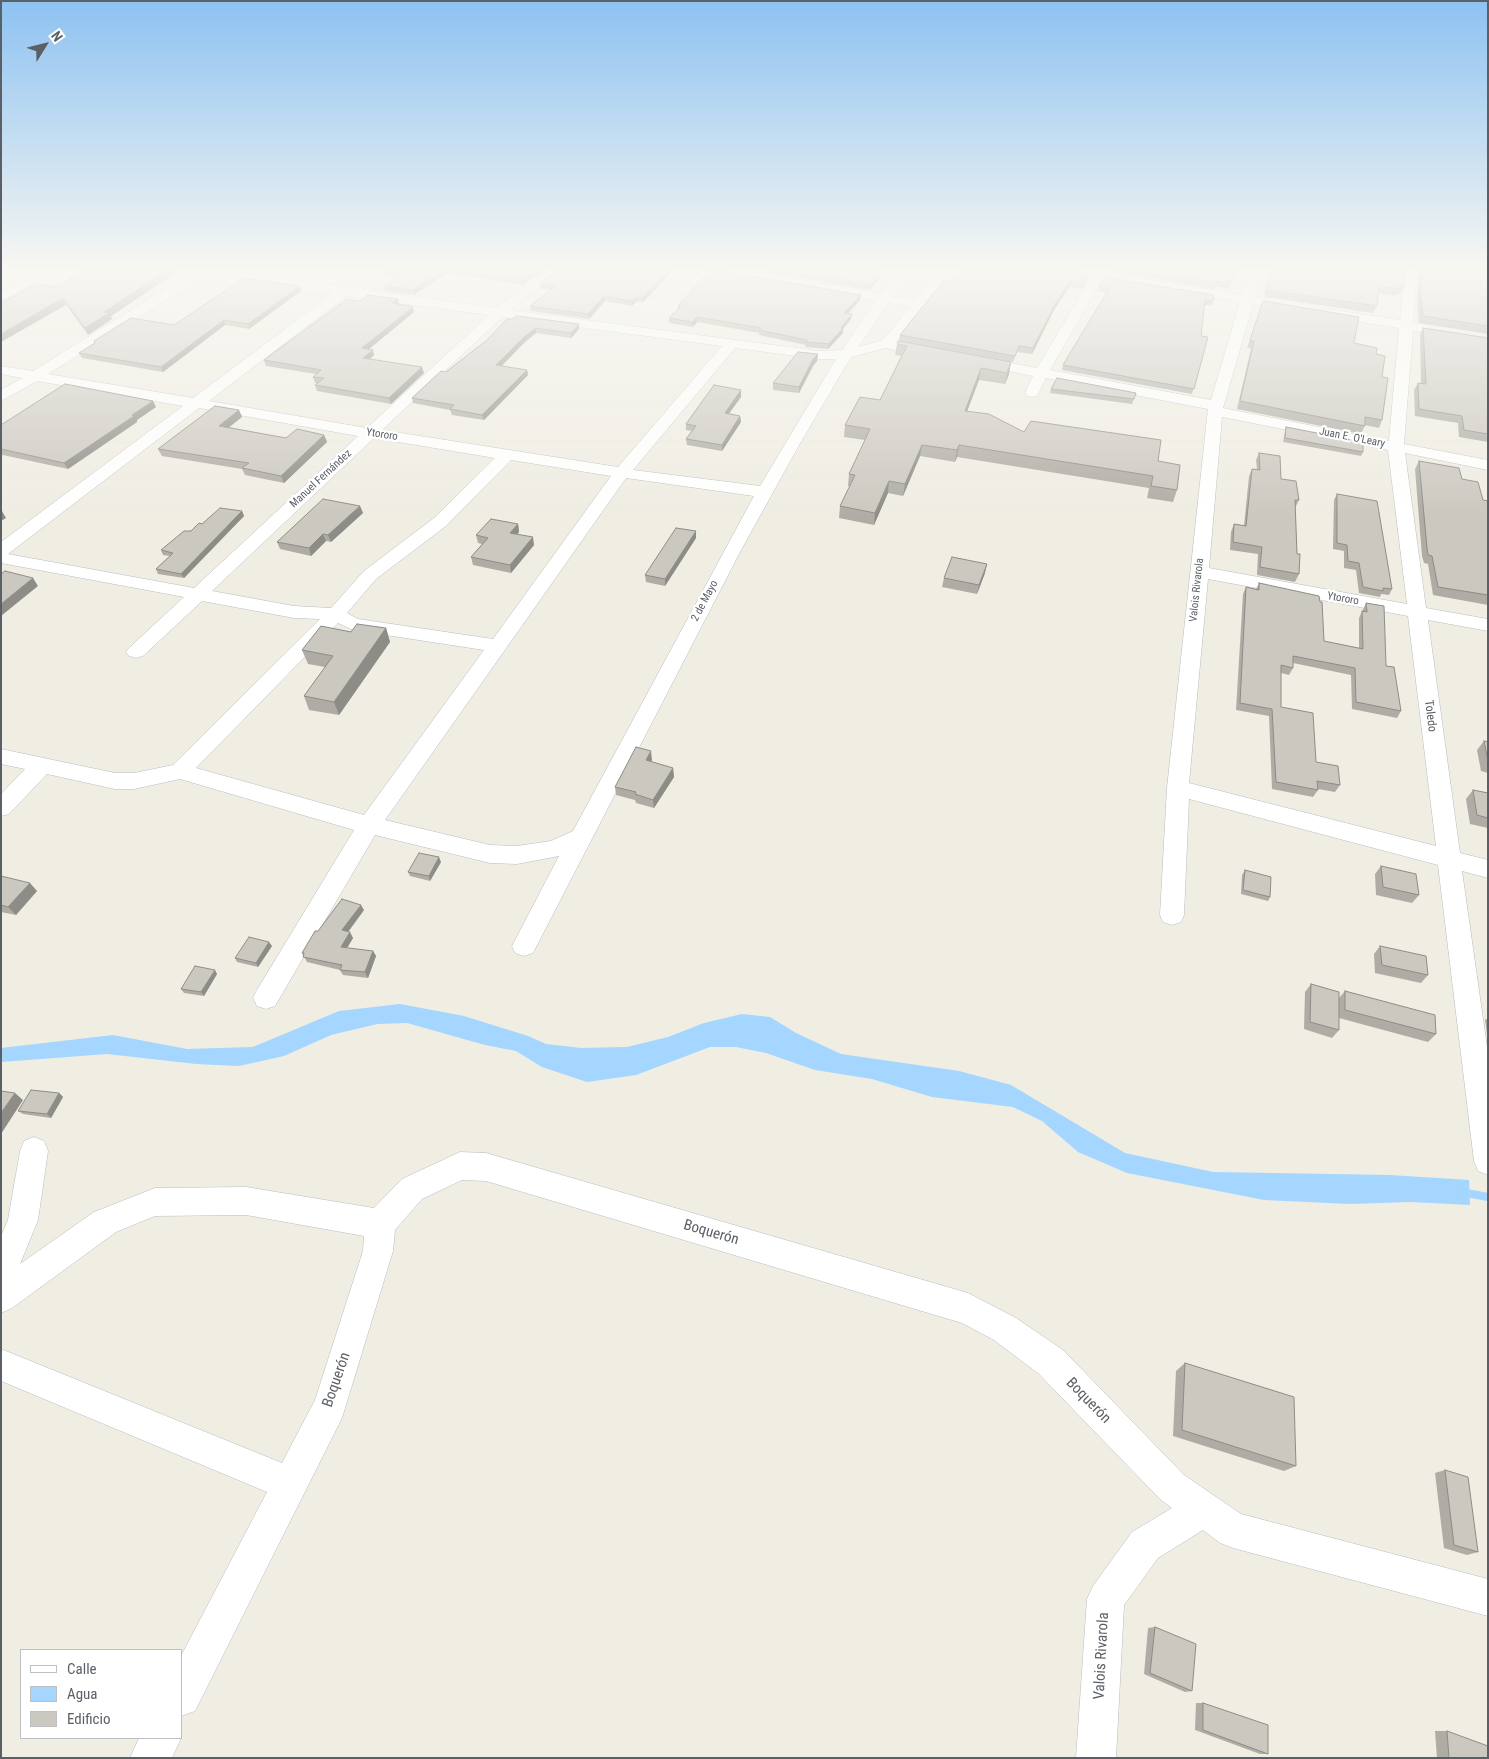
<!DOCTYPE html>
<meta charset="utf-8">
<style>
body{margin:0}
#map{position:relative;width:1489px;height:1759px;overflow:hidden;background:#f0ede3;font-family:"Roboto Condensed",sans-serif}
canvas{display:block}
.frame{position:absolute;inset:0;border:2px solid #5b6066;pointer-events:none}
.legend{position:absolute;left:20px;top:1649px;width:162px;height:90px;box-sizing:border-box;background:#fff;border:1px solid #bdbfc2;margin:0;padding:6px 9px;list-style:none;font-size:15px;color:#5b6066}
.legend li{display:flex;align-items:center;gap:10px;height:25px}
.legend b{width:25px;border:1px solid #bdbfc2}
.north{position:absolute;left:20px;top:20px;width:50px;height:50px;-webkit-text-stroke:4px #fff;paint-order:stroke;rotate:54deg;font-size:14px;font-weight:700;line-height:20px;text-align:center;color:#5b6066}
.north::after{content:'';display:block;margin:auto;width:18px;height:22px;background:#5b6066;clip-path:polygon(50% 0,100% 100%,50% 72%,0 100%)}
</style>
<div id="map">
<canvas width="1489" height="1759"></canvas>
<div class="frame"></div>
<ul class="legend">
<li><b style="height:6px;background:#fff"></b>Calle</li>
<li><b style="height:14px;background:#a4d6ff"></b>Agua</li>
<li><b style="height:14px;background:#cbc8c0"></b>Edificio</li>
</ul>
<div class="north">N</div>
</div>
<script>
const ctx = document.querySelector('canvas').getContext('2d');
ctx.lineJoin = 'round';
function fillPath(path, color) {
  ctx.fillStyle = color;
  ctx.fill(path, 'evenodd');
}
function shape(rows) {
  const path = new Path2D();
  for (const r of rows) {
    path.moveTo(r[0], r[1]);
    for (let i = 2; i < r.length; i += 2) path.lineTo(r[i], r[i + 1]);
  }
  return path;
}
function stroke(path, color, width, dash) {
  ctx.strokeStyle = color;
  ctx.lineWidth = width;
  ctx.lineCap = dash ? 'butt' : 'round';
  ctx.setLineDash(dash || []);
  ctx.stroke(path);
}
function write(font, color, halo, rows, align = 'center') {
  ctx.font = font + ' "Roboto Condensed",sans-serif';
  ctx.lineWidth = 4.5;
  ctx.setLineDash([]);
  ctx.textBaseline = 'middle';
  ctx.strokeStyle = halo;
  ctx.fillStyle = color;
  for (const [text, x, y, turn = 0] of rows) {
    ctx.save();
    ctx.translate(x, y);
    ctx.rotate((+turn || 0) * Math.PI / 180);
    ctx.textAlign = isNaN(turn) ? turn : align;
    if (halo) ctx.strokeText(text, 0, 0);
    ctx.fillText(text, 0, 0);
    ctx.restore();
  }
}
const water = shape([
 [400,1004,464,1016,528,1036,546,1044,581,1048,627,1047,668,1037,704,1023,742,1014,770,1017,796,1033,841,1054,959,1071,1011,1085,1125,1153,1213,1172,1390,1175,1469,1180,1470,1205,1410,1202,1350,1204,1264,1200,1127,1173,1078,1152,1042,1121,1013,1107,932,1097,872,1079,815,1070,766,1053,736,1047,710,1047,636,1075,587,1082,542,1067,516,1051,485,1045,407,1023,377,1024,331,1035,284,1056,239,1066,196,1064,107,1054,1,1062,1,1048,113,1035,187,1049,253,1047,339,1011]
]);
const stream = shape([
 [1461,1192,1488,1197]
]);
const street = shape([
 [39,271,54,271,1,301,1,292,39,271],
 [194,271,229,271,496,308,546,271,560,271,510,310,819,351,842,350,876,301,728,275,722,271,749,271,881,294,903,271,916,271,893,297,916,300,940,271,952,271,896,342,933,349,935,352,933,355,928,356,885,348,851,357,798,447,740,552,533,953,524,956,515,953,512,946,559,856,517,864,490,863,375,835,275,1006,266,1009,257,1006,253,998,257,990,354,830,180,779,134,789,115,789,47,774,9,814,1,816,1,794,25,769,1,764,1,749,115,773,134,773,173,765,320,619,294,618,202,601,143,656,136,658,129,656,126,652,129,648,184,597,1,563,1,542,183,406,37,381,1,401,1,390,22,378,1,374,1,366,33,371,194,271],
 [206,275,332,294,193,398,48,374,206,275],
 [346,296,489,315,367,428,209,401,346,296],
 [888,303,910,307,890,332,880,341,858,347,888,303],
 [502,317,722,346,618,467,382,430,502,317],
 [735,348,819,359,836,359,760,486,633,470,735,348],
 [199,408,358,436,194,588,8,554,199,408],
 [374,438,495,458,434,518,364,571,331,608,294,606,212,591,374,438],
 [511,460,611,476,493,639,358,619,347,613,376,579,446,526,511,460],
 [626,478,754,496,573,831,551,841,517,846,490,845,385,820,626,478],
 [338,623,353,630,484,650,364,815,196,768,338,623],
 [1066,271,1107,271,1106,273,1243,295,1250,271,1262,271,1255,297,1267,299,1269,302,1262,306,1253,304,1223,408,1389,441,1399,328,1327,317,1320,313,1327,309,1400,320,1405,271,1417,271,1413,323,1427,325,1429,328,1422,332,1413,331,1404,444,1488,460,1488,470,1405,453,1426,608,1488,619,1488,631,1428,620,1460,853,1488,860,1488,878,1462,871,1488,1054,1488,1175,1478,1171,1474,1161,1438,865,1189,799,1184,915,1181,922,1172,925,1163,922,1160,915,1167,788,1208,409,1046,378,1037,396,1032,397,1027,396,1025,393,1033,376,973,364,971,361,973,358,978,357,1037,368,1091,278,1068,274,1066,271],
 [1102,280,1240,302,1211,400,1050,370,1102,280],
 [1222,417,1388,450,1407,604,1209,568,1222,417],
 [1208,579,1408,616,1436,846,1189,783,1208,579],
 [34,1137,44,1141,48,1151,38,1220,20,1264,94,1212,155,1188,246,1187,374,1208,402,1179,460,1152,486,1153,968,1293,1016,1318,1063,1350,1184,1475,1241,1514,1488,1579,1488,1616,1233,1548,1220,1543,1203,1530,1158,1558,1124,1605,1116,1758,1076,1758,1087,1599,1093,1586,1132,1532,1172,1508,1160,1499,1039,1374,994,1340,962,1323,486,1181,462,1180,422,1199,395,1230,393,1251,342,1418,195,1711,181,1716,181,1656,267,1492,1,1381,1,1349,282,1463,315,1400,363,1251,364,1236,246,1215,155,1216,116,1232,12,1308,1,1313,1,1236,8,1220,20,1151,24,1141,34,1137],
 [139,1738,181,1738,172,1758,130,1758,139,1738]
]);
const wall = shape([
 [383,271,543,271,523,285,447,273,414,295,385,291,384,286,397,277,384,275],
 [673,271,642,303,637,301,632,306,605,301,589,319,531,311,530,306,550,290,541,288,540,283],
 [759,271,881,271,878,274,879,280,869,290],
 [1108,271,1236,271,1229,289,1215,286,1214,289],
 [1270,271,1406,271,1404,287,1401,294,1397,294,1396,296,1378,293,1377,306,1373,313,1265,297,1266,295,1264,294],
 [1419,271,1488,271,1488,334,1419,323,1417,299],
 [728,272,860,300,848,313,851,319,843,329,843,333,828,349,805,347,806,345,759,335,759,333,697,322,693,327,669,323,669,318,678,309,678,306],
 [174,274,111,316,112,319,88,335,66,305,55,287],
 [1088,279,1082,289,1069,287,1054,310,1032,354,1017,352,1013,362,899,341,900,335,951,281],
 [300,286,301,291,249,329,225,325,163,372,82,358,79,353,95,343,94,341,174,325],
 [1099,286,1213,301,1212,306,1204,305,1201,336,1208,337,1192,394,1062,370,1063,365,1107,292,1098,291],
 [398,299,399,304,414,312,369,349,374,355,370,359,424,373,391,404,317,391,315,385,318,383,315,383,313,377,316,374,266,366,264,360,360,301],
 [1263,301,1354,343,1376,354,1382,377,1382,420,1379,428,1365,425,1361,434,1237,409,1251,348,1247,348],
 [507,319,579,329,571,338,536,333,525,342,502,366,527,370,528,375,484,420,452,415,450,410,413,403,412,398,487,340],
 [1423,328,1488,338,1488,442,1459,437,1458,423,1415,416,1414,390,1418,383,1421,383,1420,335],
 [899,341,1009,374,1005,384,979,380,967,411,1024,432,1158,461,1177,490,1173,502,1147,498,1149,488,957,457,955,462,920,456,903,496,888,493,874,525,839,518,840,506,850,486,848,486,849,474,865,440,844,437,845,425,880,400,901,356,895,355,897,344],
 [818,354,817,361,813,366,799,393,773,390,773,383],
 [1051,389,1136,393,1132,404,1050,393],
 [741,397,729,413,740,416,741,422,722,451,687,445,686,439,692,431,686,430,686,424],
 [156,407,137,420,137,422,68,469,3,455,1,456,1,425],
 [239,410,242,417,229,427,286,438,324,435,327,442,284,483,245,475,242,469,162,456,158,449],
 [1286,427,1363,452,1361,456,1283,442,1285,431],
 [1259,453,1299,500,1295,508,1297,554,1299,574,1295,582,1257,575,1258,554,1230,550,1231,532,1234,524,1244,526,1249,476,1252,469,1257,470,1256,460],
 [1419,461,1462,479,1483,500,1488,501,1488,605,1433,595,1428,564,1424,563,1422,556,1415,469],
 [1337,494,1392,589,1389,595,1381,594,1380,597,1359,593,1356,570,1344,568,1344,551,1333,549,1334,500],
 [360,506,363,513,331,542,326,541,311,556,280,549,277,542],
 [242,511,244,516,184,578,158,574,156,569,170,556,163,555,161,550,202,524],
 [518,524,519,532,517,534,534,545,511,573,473,565,471,557,482,544,478,543,476,535],
 [696,538,665,586,646,582,645,575],
 [985,573,977,594,942,587,944,578],
 [1259,583,1324,641,1359,648,1359,618,1366,603,1401,711,1397,718,1352,709,1351,675,1293,663,1293,668,1289,675,1281,673,1281,707,1316,762,1340,785,1335,792,1318,789,1318,790,1313,797,1272,789,1269,716,1236,710,1243,594,1246,587,1256,589],
 [386,628,390,642,339,715,309,710,304,696,325,667,308,664,302,650,351,632],
 [1484,741,1488,742,1488,773,1481,771,1477,750],
 [652,760,651,762,673,768,674,777,654,808,636,803,635,800,616,795,615,787],
 [1473,790,1488,793,1488,828,1470,824,1466,799],
 [441,862,430,881,410,876,408,872],
 [1381,866,1419,895,1412,903,1376,895,1375,874],
 [1245,870,1270,897,1268,901,1241,894,1242,875],
 [1,876,37,891,16,915,1,912],
 [364,910,348,932,353,938,347,948,373,951,376,956,368,978,343,975,340,970,307,962,302,953,318,931],
 [272,946,258,967,237,962,235,958],
 [1380,946,1428,975,1421,983,1375,973,1374,954],
 [217,974,204,996,184,993,181,989],
 [1311,984,1339,998,1345,991,1436,1034,1428,1042,1339,1018,1339,1030,1332,1038,1304,1029,1305,992],
 [1488,1018,1488,1041,1485,1020],
 [59,1093,63,1097,51,1118,23,1114,18,1111],
 [1185,1363,1296,1466,1284,1471,1173,1436,1176,1371],
 [1445,1470,1478,1552,1467,1555,1444,1548,1435,1473],
 [1155,1627,1192,1691,1185,1692,1144,1674,1148,1628],
 [1196,1703,1203,1703,1268,1754,1260,1754,1195,1730],
 [1435,1731,1447,1731,1488,1758,1437,1758]
]);
const shadedWall = shape([
 [166,271,173,271,174,274,111,316,112,319,88,335,85,328,104,312],
 [442,271,446,271,447,273,414,295,413,290],
 [536,271,543,271,523,285,523,280],
 [668,271,673,271,642,303,642,298],
 [877,271,881,271,874,279,874,274],
 [1089,274,1088,279,1082,289,1084,283],
 [880,275,879,280,869,290,870,285],
 [1070,281,1069,287,1054,310,1032,354,1033,348,1055,304],
 [300,286,301,291,249,329,248,324],
 [861,295,860,300,844,318,844,313],
 [604,296,605,301,589,319,588,314],
 [637,297,637,301,632,306,631,301],
 [63,298,66,305,1,342,1,334],
 [398,299,399,305,392,303],
 [413,307,414,312,363,354,362,348],
 [852,314,851,319,843,329,843,333,828,349,829,344],
 [697,317,697,322,693,327,692,322],
 [224,320,225,325,163,372,161,367],
 [579,324,579,329,571,338,571,333],
 [536,328,536,333,525,342,497,370,496,365,524,337],
 [373,350,374,355,365,363,363,358],
 [818,354,817,361,813,366,799,393,799,387,813,359],
 [1011,362,1009,374,1005,384,1007,373],
 [422,367,424,373,391,404,389,398],
 [981,368,979,380,963,422,965,411],
 [527,370,528,375,484,420,482,415],
 [741,390,741,397,725,419,725,413],
 [153,401,156,407,137,420,137,422,68,469,64,463],
 [239,410,242,417,222,433,219,426],
 [740,416,741,422,722,451,722,445],
 [324,435,327,442,284,483,281,476],
 [922,445,920,456,903,496,905,484],
 [959,445,957,457,955,462,957,450],
 [889,481,888,493,874,525,875,513],
 [360,506,363,513,331,542,328,535],
 [2,511,6,518,1,521,1,512],
 [242,511,244,516,184,578,181,574],
 [518,524,519,532,512,541,510,533],
 [696,531,696,538,665,586,665,579],
 [323,534,326,541,311,556,309,548],
 [533,537,534,545,511,573,510,565],
 [987,564,985,573,977,594,979,585],
 [33,578,38,586,1,616,1,604],
 [386,628,390,642,339,715,334,702],
 [651,751,652,760,647,769,646,760],
 [673,768,674,777,654,808,653,800],
 [439,857,441,862,430,881,429,876],
 [30,883,37,891,16,915,8,907],
 [361,905,364,910,345,936,342,930],
 [350,932,353,938,344,953,341,947],
 [269,942,272,946,258,967,256,963],
 [373,951,376,956,368,978,365,972],
 [215,970,217,974,204,996,201,992],
 [15,1093,23,1100,1,1134,1,1113],
 [59,1093,63,1097,51,1118,47,1114]
]);
const building = shape([
 [83,271,166,271,104,312,109,313,85,328,63,298,1,334,1,303,36,284,55,287,83,271],
 [388,271,442,271,413,290,384,286,402,274,388,271],
 [462,271,536,271,523,280,462,271],
 [556,271,668,271,642,298,637,297,631,301,604,296,588,314,530,306,555,286,540,283,556,271],
 [709,271,726,271,728,272,861,295,844,313,852,314,841,328,843,328,829,344,806,342,807,340,759,330,761,328,697,317,692,322,669,318,681,306,678,306,709,271],
 [787,271,877,271,874,274,880,275,870,285,787,271],
 [959,271,1074,271,1089,274,1084,283,1070,281,1055,304,1033,348,1019,346,1015,356,900,335,944,280,951,281,959,271],
 [1142,271,1236,271,1231,283,1216,281,1216,283,1142,271],
 [1271,271,1406,271,1404,287,1400,286,1399,289,1379,286,1377,306,1267,290,1268,287,1266,287,1271,271],
 [1422,271,1488,271,1488,326,1423,316,1420,292,1422,271],
 [1104,277,1214,295,1213,301,1205,300,1201,336,1208,337,1194,389,1063,365,1110,287,1099,286,1104,277],
 [244,278,300,286,248,324,224,320,161,367,79,353,95,343,94,341,131,318,174,325,244,278],
 [368,295,398,299,392,303,413,307,362,348,373,350,363,358,422,367,389,398,315,385,324,378,313,377,321,370,264,360,347,299,360,301,368,295],
 [1263,301,1359,317,1354,343,1377,348,1376,354,1385,356,1382,377,1388,378,1382,420,1365,417,1365,426,1240,401,1254,341,1250,340,1263,301],
 [517,316,579,324,571,333,536,328,524,337,496,365,527,370,482,415,450,409,454,405,412,398,441,371,446,372,487,340,507,319,512,319,517,316],
 [1423,328,1488,338,1488,434,1464,430,1462,416,1419,409,1418,383,1426,384,1423,328],
 [899,341,1011,362,1007,373,981,368,965,411,989,414,1024,432,1031,421,1161,440,1158,461,1180,465,1177,490,1151,486,1153,476,959,445,957,450,922,445,905,484,889,481,875,513,840,506,855,475,849,474,870,429,845,425,860,397,880,400,907,346,897,344,899,341],
 [798,352,818,354,813,359,799,387,773,383,798,352],
 [1057,378,1136,393,1134,399,1051,389,1057,378],
 [65,384,153,401,132,415,134,416,64,463,1,449,1,425,65,384],
 [714,385,741,390,725,413,740,416,722,445,686,439,696,426,686,424,714,385],
 [215,406,239,410,219,426,286,438,297,429,324,435,281,476,242,468,249,463,158,449,215,406],
 [1286,427,1363,442,1363,452,1285,438,1286,427],
 [1259,453,1280,456,1281,479,1296,481,1299,500,1295,500,1297,554,1300,554,1299,574,1260,567,1262,547,1233,542,1234,524,1246,526,1252,469,1260,470,1259,453],
 [1419,461,1459,468,1462,479,1478,482,1483,500,1488,501,1488,595,1438,587,1432,556,1428,555,1427,548,1419,461],
 [1337,494,1377,501,1392,589,1383,588,1383,591,1363,587,1359,563,1348,561,1347,545,1337,543,1337,494],
 [323,499,360,506,328,535,323,534,309,548,277,542,323,499],
 [220,508,242,511,181,574,156,569,173,553,161,550,184,531,191,531,199,523,202,524,220,508],
 [491,519,518,524,510,533,533,537,510,565,471,557,488,538,476,535,491,519],
 [676,528,696,531,665,579,645,575,676,528],
 [952,557,987,564,979,585,944,578,952,557],
 [5,571,33,578,1,604,1,574,5,571],
 [1259,583,1319,596,1320,602,1322,602,1324,641,1363,649,1362,611,1367,612,1366,603,1384,606,1386,666,1394,667,1401,711,1356,702,1355,668,1293,656,1293,668,1281,665,1281,707,1313,713,1316,762,1338,766,1340,785,1317,781,1318,790,1276,782,1272,709,1240,703,1246,587,1259,590,1259,583],
 [357,624,386,628,334,702,304,696,333,656,302,650,321,626,351,632,357,624],
 [1484,741,1488,742,1488,761,1484,741],
 [636,747,651,751,646,760,673,768,653,800,635,794,636,792,615,787,636,747],
 [1473,790,1488,793,1488,818,1477,815,1473,790],
 [419,853,439,857,429,876,408,872,419,853],
 [1381,866,1416,874,1419,895,1383,887,1381,866],
 [1245,870,1271,877,1270,897,1243,890,1245,870],
 [1,876,30,883,8,907,1,905,1,876],
 [342,899,361,905,342,930,350,932,341,947,373,951,365,972,340,970,342,965,303,957,304,953,302,953,315,931,318,931,342,899],
 [249,937,269,942,256,963,235,958,249,937],
 [1380,946,1426,956,1428,975,1382,965,1380,946],
 [195,966,215,970,201,992,181,989,195,966],
 [1311,984,1339,992,1339,1030,1310,1022,1311,984],
 [1345,991,1435,1015,1436,1034,1345,1010,1345,991],
 [31,1090,59,1093,47,1114,18,1111,31,1090],
 [1,1091,15,1093,1,1113,1,1091],
 [1185,1363,1294,1397,1296,1466,1182,1430,1185,1363],
 [1445,1470,1468,1477,1478,1552,1454,1545,1445,1470],
 [1155,1627,1196,1644,1192,1691,1150,1673,1155,1627],
 [1203,1703,1268,1725,1268,1754,1203,1730,1203,1703],
 [1447,1731,1488,1746,1488,1758,1449,1758,1447,1731]
]);
const farStreetnames = [
 ["Ytororo",382,435,9],
 ["Juan E. O'Leary",1352,438,11],
 ["Manuel Fernández",321,479,-43],
 ["Valois Rivarola",1197,590,-84],
 ["Ytororo",1343,599,10],
 ["2 de Mayo",705,601,-62]
];
const streetNames = [
 ["Toledo",1430,716,83]
];
const nearStreetnames = [
 ["Boquerón",711,1233,16],
 ["Boquerón",337,1380,-71],
 ["Boquerón",1088,1401,46],
 ["Valois Rivarola",1102,1656,-87]
];
fillPath(water, '#a4d6ff');
stroke(stream, '#a4d6ff', 8);
stroke(street, '#b8bcc1', 1);
fillPath(street, '#fff');
fillPath(wall, '#afaca5');
fillPath(shadedWall, '#8e8c86');
fillPath(building, '#cbc8c0');
stroke(building, '#8e8c86', 1);
const sky = ctx.createLinearGradient(0, 0, 0, 517);
sky.addColorStop(0, '#8dc2f1');
sky.addColorStop(0.52, '#f8f7f2');
sky.addColorStop(1, '#f8f7f200');
ctx.fillStyle = sky;
ctx.fillRect(0, 0, 1489, 517);
write('11px', '#5b6066', '#fff', farStreetnames);
write('12px', '#5b6066', '#fff', streetNames);
write('15px', '#5b6066', '#fff', nearStreetnames);
</script>
